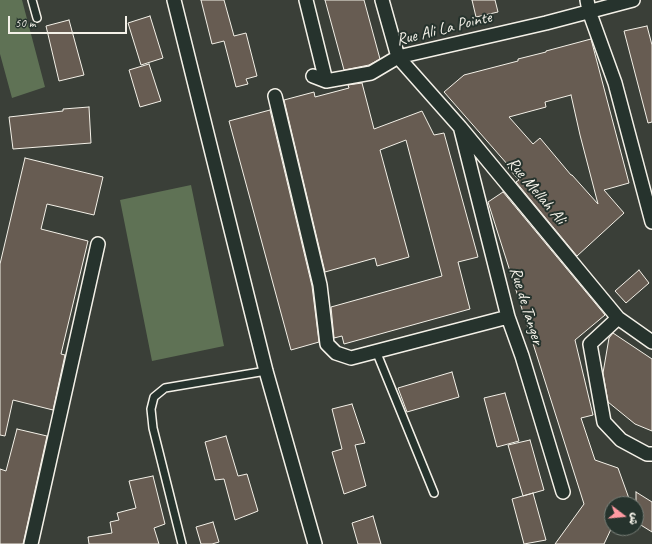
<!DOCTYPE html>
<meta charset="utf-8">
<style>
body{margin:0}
#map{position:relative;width:652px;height:544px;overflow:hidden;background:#3a3f38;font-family:Caveat,"Playpen Sans Arabic",sans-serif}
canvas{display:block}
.north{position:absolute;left:604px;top:496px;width:40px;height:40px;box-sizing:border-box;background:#26332d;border:1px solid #787f78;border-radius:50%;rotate:106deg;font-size:11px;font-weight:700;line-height:16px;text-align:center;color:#f4f1e8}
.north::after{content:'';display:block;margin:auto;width:14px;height:18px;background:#ff9aa2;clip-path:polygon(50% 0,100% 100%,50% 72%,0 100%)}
.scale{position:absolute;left:8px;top:16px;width:119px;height:18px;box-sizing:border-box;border:2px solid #f4f1e8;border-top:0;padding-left:5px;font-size:12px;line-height:14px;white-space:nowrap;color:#f4f1e8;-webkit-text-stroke:3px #26332d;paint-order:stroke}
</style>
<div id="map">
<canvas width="652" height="544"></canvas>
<div class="north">ش</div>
<div class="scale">50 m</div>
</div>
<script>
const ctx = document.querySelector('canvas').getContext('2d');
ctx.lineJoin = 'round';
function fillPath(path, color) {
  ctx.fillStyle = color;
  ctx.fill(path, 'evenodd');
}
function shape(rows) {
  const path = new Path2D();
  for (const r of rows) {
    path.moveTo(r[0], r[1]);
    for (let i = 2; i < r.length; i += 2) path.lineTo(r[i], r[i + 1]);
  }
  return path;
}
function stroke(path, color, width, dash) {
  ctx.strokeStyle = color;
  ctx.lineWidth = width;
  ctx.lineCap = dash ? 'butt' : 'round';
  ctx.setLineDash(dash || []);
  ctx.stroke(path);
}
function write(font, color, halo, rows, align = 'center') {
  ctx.font = font + ' Caveat,sans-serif';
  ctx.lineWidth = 4;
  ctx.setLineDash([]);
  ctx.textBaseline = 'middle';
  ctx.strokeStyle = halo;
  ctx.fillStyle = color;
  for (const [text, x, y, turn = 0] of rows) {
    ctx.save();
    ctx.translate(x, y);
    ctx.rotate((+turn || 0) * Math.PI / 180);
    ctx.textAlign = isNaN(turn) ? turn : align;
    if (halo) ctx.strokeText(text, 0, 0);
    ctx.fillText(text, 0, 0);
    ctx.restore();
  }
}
const green = shape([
 [0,0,22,0,45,87,12,98,0,54],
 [191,185,224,346,152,361,120,200]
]);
const building = shape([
 [201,0,224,0,234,36,246,33,257,76,246,79,248,84,236,87,224,41,212,44,201,0],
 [325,0,364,0,380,59,369,65,344,70,325,0],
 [472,0,495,0,498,12,476,17,472,0],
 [150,16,163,58,141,65,128,23,150,16],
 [69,20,84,75,59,81,46,26,69,20],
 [647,26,652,45,652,122,648,123,624,31,647,26],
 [591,39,629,183,604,190,624,213,577,256,516,182,519,180,509,169,508,165,444,92,464,75,518,61,518,59,546,52,546,51,591,39],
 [571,95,580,135,598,204,572,175,571,175,540,138,533,144,509,117,546,107,545,102,571,95],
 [149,64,161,101,140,107,129,70,149,64],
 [362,83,374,129,422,111,434,135,444,133,478,257,458,262,470,309,344,344,342,336,334,338,331,307,442,276,406,140,380,150,409,257,377,266,375,258,325,272,284,100,314,92,315,97,349,88,348,85,362,83],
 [89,107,91,143,13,149,9,117,63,111,63,109,89,107],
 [270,110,312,286,319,342,291,350,229,121,270,110],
 [25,158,103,177,94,215,47,204,41,229,88,241,61,354,65,355,53,410,13,400,5,436,0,435,0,264,25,158],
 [503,192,605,315,575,340,593,415,581,418,595,460,618,468,631,504,612,504,612,527,604,544,555,544,584,504,488,202,503,192],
 [639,270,649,283,626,303,615,291,639,270],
 [613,333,652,359,652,431,635,424,608,402,603,373,609,338,613,333],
 [452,372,459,397,407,412,398,388,452,372],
 [505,393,519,441,497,447,484,398,505,393],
 [352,404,365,443,355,445,366,486,344,494,332,452,342,449,332,409,352,404],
 [17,429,47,436,23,544,0,544,0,469,6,471,17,429],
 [226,436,238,476,247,474,258,511,235,520,224,479,215,480,205,442,226,436],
 [530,440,544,490,523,496,508,445,530,440],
 [153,476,165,524,154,528,159,544,89,544,88,537,112,533,110,522,119,520,117,513,136,508,129,481,153,476],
 [636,492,652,502,652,532,636,522,636,492],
 [533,493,546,540,524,544,512,499,533,493],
 [373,516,381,544,358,544,352,523,373,516],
 [213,522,219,542,212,544,201,544,196,527,213,522]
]);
const lane = shape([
 [32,0,37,18],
 [376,351,434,493],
 [182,544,153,428,151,409,154,397,165,388,266,371]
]);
const street = shape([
 [174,0,266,371,315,544],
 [306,0,326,81],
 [382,0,398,57,460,127,618,318,652,342],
 [587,0,589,11,615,83,652,222],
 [313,76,326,81,371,73,398,57,546,23,633,0],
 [275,96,320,285,327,344,336,353,351,358,508,317],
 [461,130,508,317,522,356,563,492],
 [618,318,590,344,604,422,621,440,647,454,652,454],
 [31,544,98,244]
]);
const streetNames = [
 ["Rue Ali La Pointe",444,29,-14],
 ["Rue Mellah Ali",536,191,50],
 ["Rue de Tanger",526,306,73]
];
fillPath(green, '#5f7255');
fillPath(building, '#675c52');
stroke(building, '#f4f1e8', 1);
stroke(lane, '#f4f1e8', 10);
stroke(street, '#f4f1e8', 16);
stroke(lane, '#26332d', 7);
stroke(street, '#26332d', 13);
write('17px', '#f4f1e8', '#26332d', streetNames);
</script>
